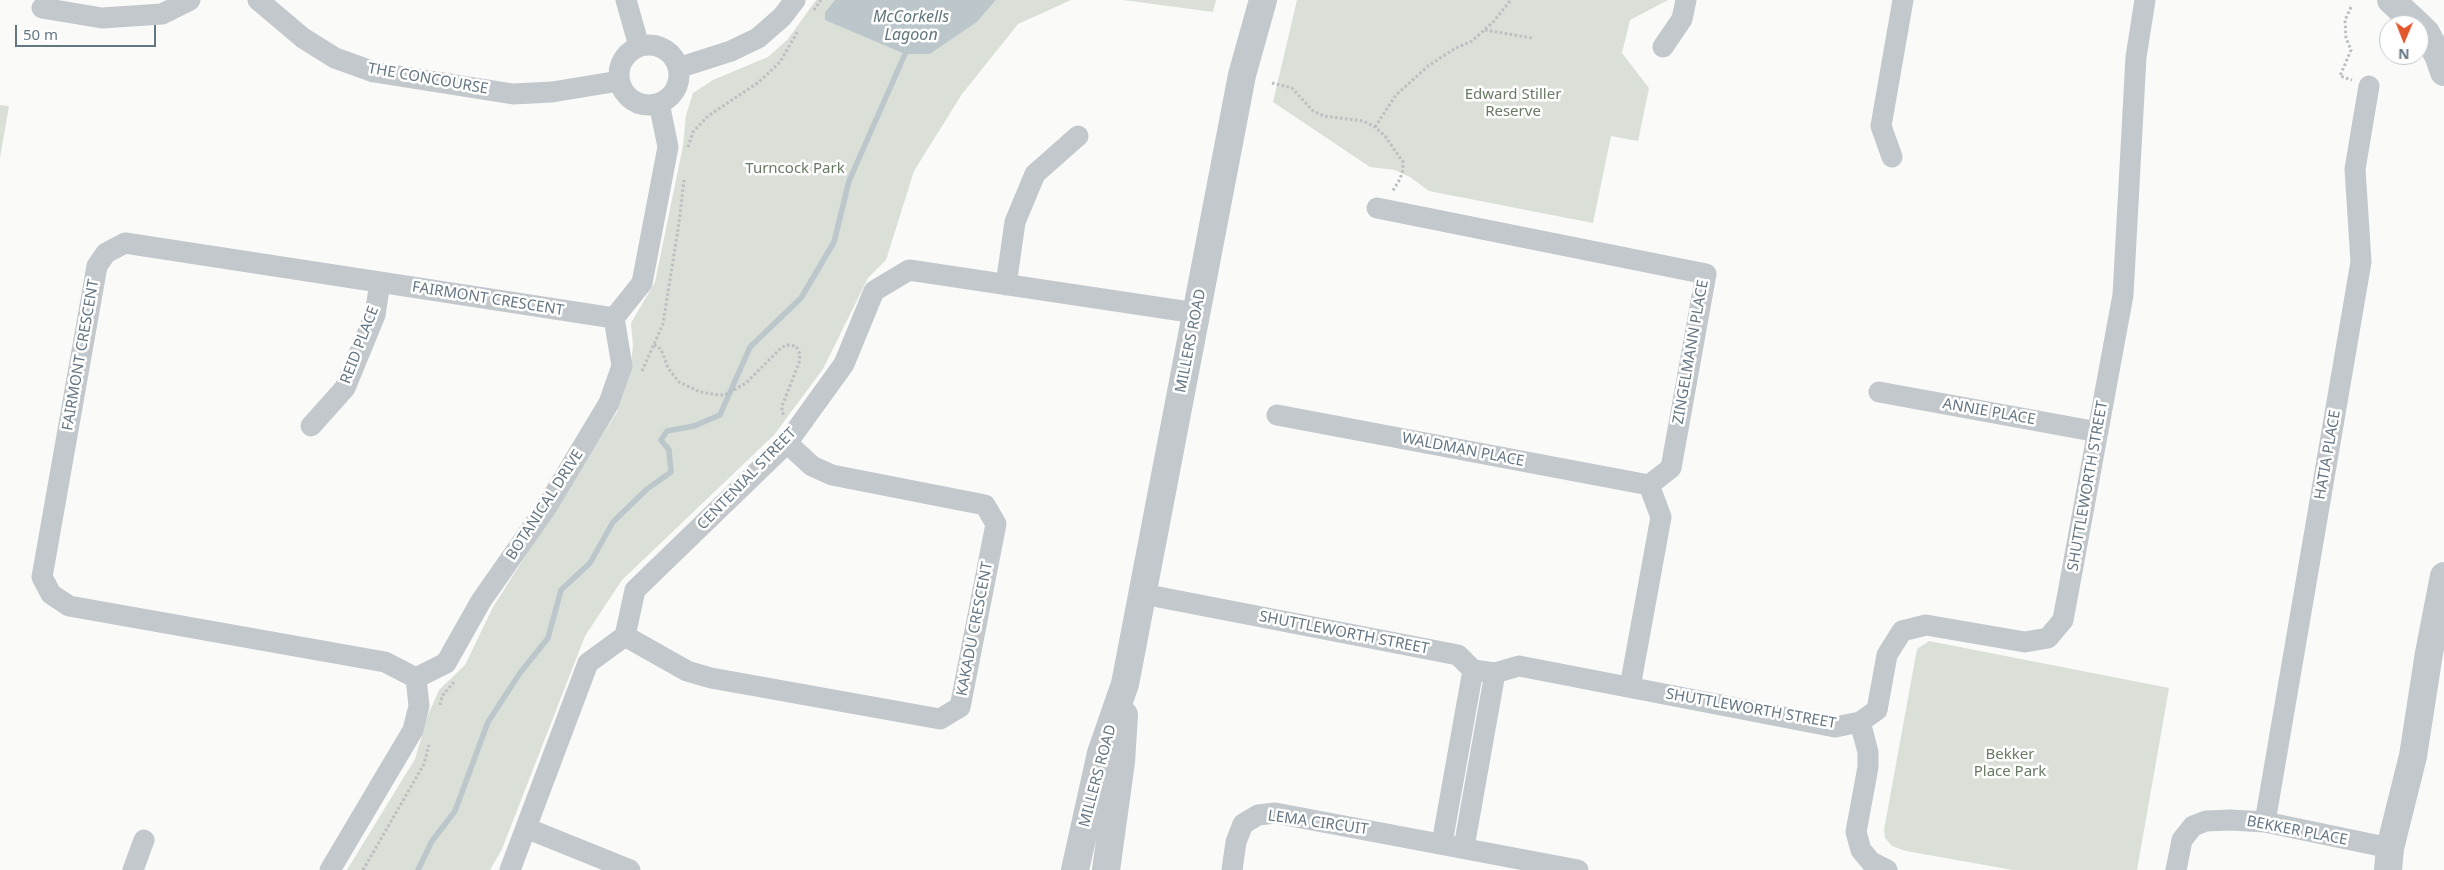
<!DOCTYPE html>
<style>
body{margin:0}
#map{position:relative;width:2444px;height:870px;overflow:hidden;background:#fafaf8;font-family:"Noto Sans",sans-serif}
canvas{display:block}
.north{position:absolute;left:2379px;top:15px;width:50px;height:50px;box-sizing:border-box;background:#fff;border:1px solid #c1c8cd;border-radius:50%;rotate:181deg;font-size:14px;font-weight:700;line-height:20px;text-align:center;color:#657683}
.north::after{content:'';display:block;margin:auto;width:18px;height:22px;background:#e4572e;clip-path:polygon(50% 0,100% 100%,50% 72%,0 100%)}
.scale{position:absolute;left:15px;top:25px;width:141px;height:22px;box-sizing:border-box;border:2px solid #657683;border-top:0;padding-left:6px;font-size:15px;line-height:18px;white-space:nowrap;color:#657683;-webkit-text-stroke:4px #fff;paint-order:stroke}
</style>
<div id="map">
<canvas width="2444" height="870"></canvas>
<div class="north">N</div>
<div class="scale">50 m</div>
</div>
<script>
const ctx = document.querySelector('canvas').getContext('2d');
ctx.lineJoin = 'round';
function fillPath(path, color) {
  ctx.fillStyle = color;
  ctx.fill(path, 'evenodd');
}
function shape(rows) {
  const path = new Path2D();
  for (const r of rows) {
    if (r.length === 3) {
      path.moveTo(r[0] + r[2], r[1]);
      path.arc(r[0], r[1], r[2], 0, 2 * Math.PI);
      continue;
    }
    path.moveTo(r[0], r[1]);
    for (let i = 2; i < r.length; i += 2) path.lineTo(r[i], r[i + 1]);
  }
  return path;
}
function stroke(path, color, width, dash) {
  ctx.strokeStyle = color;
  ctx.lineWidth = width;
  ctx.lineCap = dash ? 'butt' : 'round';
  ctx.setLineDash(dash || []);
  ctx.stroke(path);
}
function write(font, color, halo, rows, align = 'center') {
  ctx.font = font + ' "Noto Sans",sans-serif';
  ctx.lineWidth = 5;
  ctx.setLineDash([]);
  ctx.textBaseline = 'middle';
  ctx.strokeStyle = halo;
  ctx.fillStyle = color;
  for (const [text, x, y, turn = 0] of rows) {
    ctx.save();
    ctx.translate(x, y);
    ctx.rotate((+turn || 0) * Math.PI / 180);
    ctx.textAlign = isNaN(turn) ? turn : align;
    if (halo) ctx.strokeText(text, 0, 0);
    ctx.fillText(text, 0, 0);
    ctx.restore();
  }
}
const green = shape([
 [816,0,835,0,825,12,905,54,930,54,977,22,996,0,1071,0,1018,24,962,94,914,171,886,260,868,278,823,369,774,435,622,580,585,636,502,849,490,870,347,870,415,759,428,715,439,690,465,665,493,607,617,412,629,378,633,346,631,323,655,282,683,146,686,115,693,93,713,80,768,57,788,39],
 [1123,0,1216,0,1213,12],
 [1297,0,1668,0,1630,20,1622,53,1649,88,1638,141,1611,136,1593,223,1429,191,1410,177,1395,170,1370,167,1273,102],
 [0,105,9,106,0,158],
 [1929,641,2169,688,2137,870,2013,870,1906,851,1892,846,1885,838,1884,830,1917,649]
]);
const water = shape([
 [835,0,996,0,977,22,930,54,905,54,825,20,825,12]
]);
const stream = shape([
 [418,870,432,841,455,811,488,722,520,673,548,638,561,590,590,563,613,522,647,489,671,472,669,450,661,440,667,431,694,426,720,415,750,347,801,298,834,242,849,181,905,54]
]);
const path = shape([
 [2351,7,2345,20,2346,38,2351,50,2340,76,2352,80],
 [814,10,821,0],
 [1485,30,1532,38],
 [1272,83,1292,88,1313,111,1324,116,1363,121,1375,127,1385,136,1403,162,1403,170,1400,179,1392,192],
 [1375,127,1396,95,1428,66,1454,49,1472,41,1493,22,1511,0],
 [688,147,693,132,708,116,759,82,780,62,798,31],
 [654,345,661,349,668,368,679,382,700,392,719,395,725,395,746,383,781,348,787,345,796,346,800,354,799,363,782,406,782,412,784,415],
 [642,371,663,324,679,223,684,180],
 [440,705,442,696,455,681],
 [363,870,424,764,429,745]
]);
const minor = shape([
 [258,0,303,38,335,58,374,72,513,94,552,92,619,81],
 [626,0,639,46],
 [42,8,102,18,162,14,190,0],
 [649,75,30],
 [1663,47,1682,19,1686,0],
 [678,68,731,51,758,38,782,17,795,0],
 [1892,157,1881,126,1903,0],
 [1377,208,1706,274,1671,468,1649,485,1661,517,1630,687],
 [1006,285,1015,222,1035,174,1078,136],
 [1879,392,2098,432],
 [1277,415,1649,485],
 [311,426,345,388,375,315,380,282],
 [1143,594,1458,655,1473,670,1495,673,1519,666,1835,727,1860,722,1877,710,1887,655,1902,631,1926,625,2025,642,2048,638,2063,620,2123,295,2136,57,2145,0],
 [625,636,687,671,711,678,940,719,960,707,996,524,985,505,832,475,812,466,787,443],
 [416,678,385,662,69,606,51,594,42,577,97,266,106,253,125,243,614,318],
 [1860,722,1868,752,1868,767,1856,832,1861,850,1871,862,1887,870],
 [2265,822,2361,262,2355,169,2369,86],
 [526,828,630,870],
 [1442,843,1473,670],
 [1464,847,1495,673],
 [133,870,144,840],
 [330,870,413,730,419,706,416,678,446,663,481,601,546,508,609,403,622,366,614,318,642,283,668,147,659,103],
 [510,870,588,663,625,636,635,590,787,443,844,364,874,291,909,270,1196,313],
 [1232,870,1236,842,1243,824,1258,815,1275,813,1578,870],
 [2176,870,2182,840,2193,826,2206,821,2230,820,2265,822,2390,848]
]);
const tertiary = shape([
 [2391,0,2418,25],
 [2419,26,2426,33,2438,55,2444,72],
 [1075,870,1101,753,1125,684,1242,75,1263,0],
 [1106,870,1121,762,1124,715],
 [2388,870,2390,848,2413,756,2429,653,2444,576]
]);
const streetNames = [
 ["THE CONCOURSE",428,79,10],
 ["FAIRMONT CRESCENT",488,299,9],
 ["MILLERS ROAD",1191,341,-79],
 ["REID PLACE",360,345,-69],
 ["ZINGELMANN PLACE",1691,352,-80],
 ["FAIRMONT CRESCENT",81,355,-80],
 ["ANNIE PLACE",1989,412,10],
 ["WALDMAN PLACE",1463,450,11],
 ["HATIA PLACE",2328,455,-80],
 ["CENTENIAL STREET",747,479,-46],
 ["SHUTTLEWORTH STREET",2088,486,-80],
 ["BOTANICAL DRIVE",545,505,-57],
 ["KAKADU CRESCENT",975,629,-79],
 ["SHUTTLEWORTH STREET",1344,633,11],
 ["SHUTTLEWORTH STREET",1751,709,10],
 ["MILLERS ROAD",1098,776,-75],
 ["LEMA CIRCUIT",1318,823,8],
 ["BEKKER PLACE",2297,831,11]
];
const parkNames = [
 ["Edward Stiller",1513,95],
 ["Reserve",1513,112],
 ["Turncock Park",795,169],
 ["Bekker",2010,755],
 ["Place Park",2010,772]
];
const waterNames = [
 ["McCorkells",911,17],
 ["Lagoon",911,35]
];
fillPath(green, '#dadfd7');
fillPath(water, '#bbc7cb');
stroke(stream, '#bbc7cb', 5.5);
stroke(path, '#bbbfc2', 3, [2.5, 2.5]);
stroke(minor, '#c3c8cc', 21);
stroke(tertiary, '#c3c8cc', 28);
write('15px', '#657683', '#fff', streetNames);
write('15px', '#687a64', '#fff', parkNames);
write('italic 16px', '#60757c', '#fff', waterNames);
</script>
